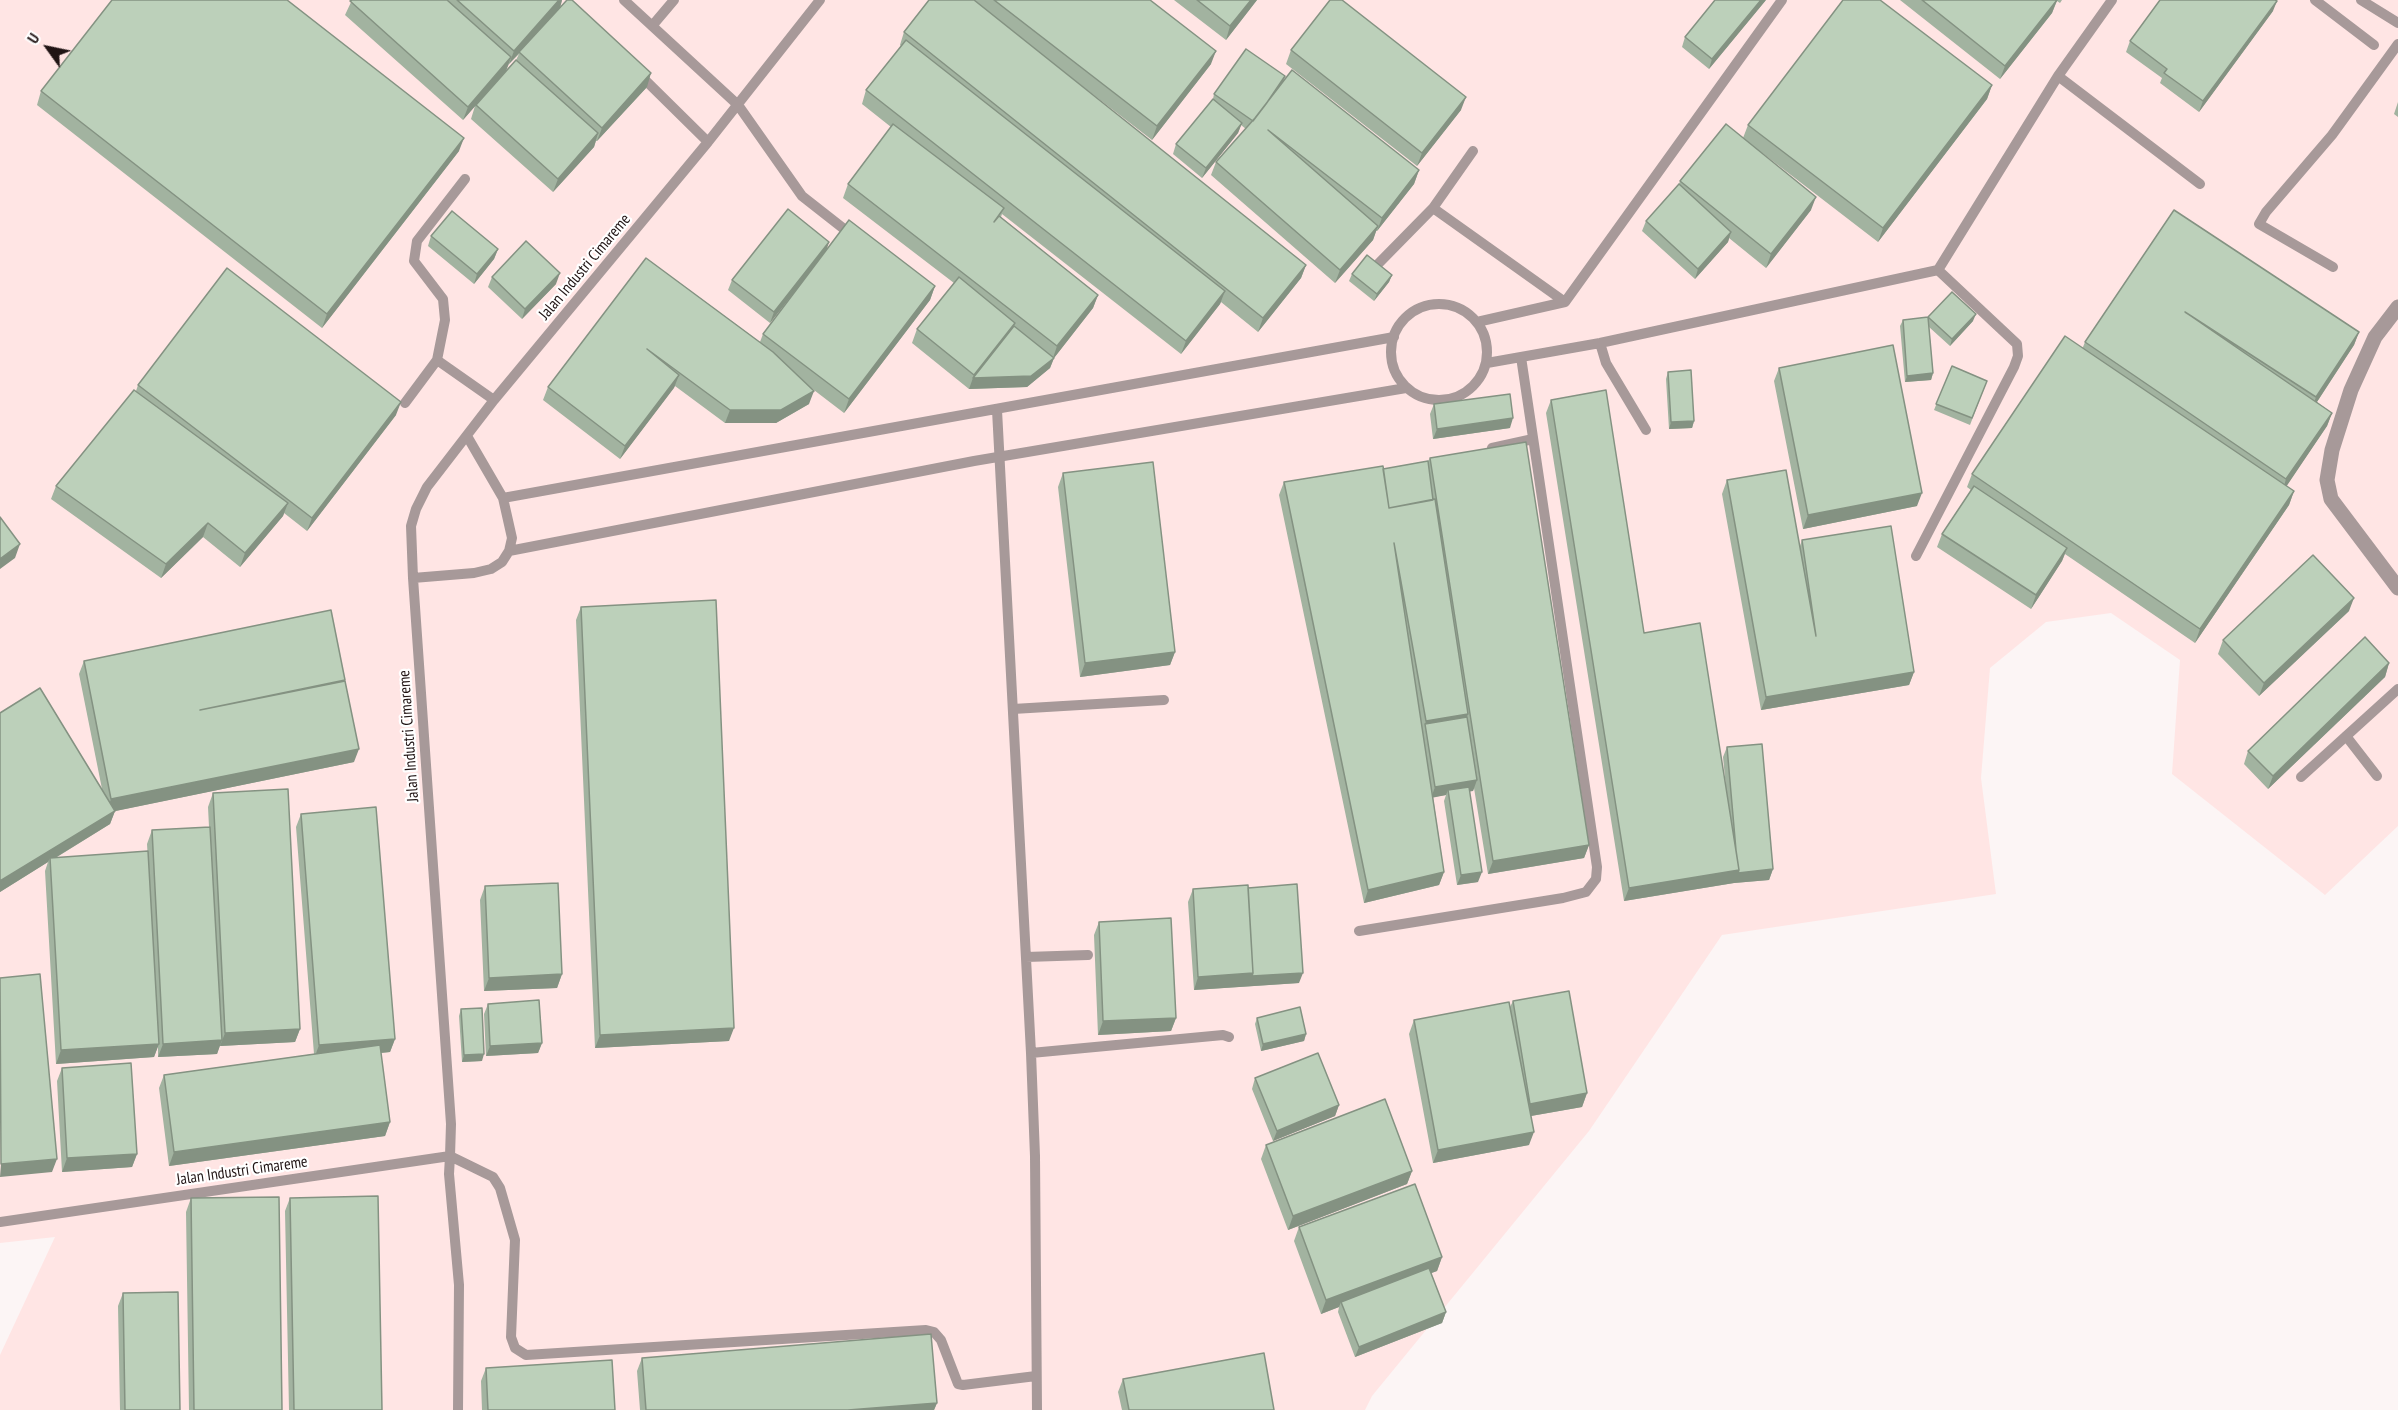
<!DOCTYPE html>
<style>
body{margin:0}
#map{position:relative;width:2398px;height:1410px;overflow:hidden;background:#fcf5f5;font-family:"PT Sans Narrow",sans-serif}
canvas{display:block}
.north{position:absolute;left:18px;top:18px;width:60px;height:60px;-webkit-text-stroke:4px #fff;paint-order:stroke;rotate:303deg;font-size:16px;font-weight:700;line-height:24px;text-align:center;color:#201414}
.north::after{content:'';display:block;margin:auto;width:21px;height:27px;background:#201414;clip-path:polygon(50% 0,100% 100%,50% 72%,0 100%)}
</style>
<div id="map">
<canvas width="2398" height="1410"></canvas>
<div class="north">U</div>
</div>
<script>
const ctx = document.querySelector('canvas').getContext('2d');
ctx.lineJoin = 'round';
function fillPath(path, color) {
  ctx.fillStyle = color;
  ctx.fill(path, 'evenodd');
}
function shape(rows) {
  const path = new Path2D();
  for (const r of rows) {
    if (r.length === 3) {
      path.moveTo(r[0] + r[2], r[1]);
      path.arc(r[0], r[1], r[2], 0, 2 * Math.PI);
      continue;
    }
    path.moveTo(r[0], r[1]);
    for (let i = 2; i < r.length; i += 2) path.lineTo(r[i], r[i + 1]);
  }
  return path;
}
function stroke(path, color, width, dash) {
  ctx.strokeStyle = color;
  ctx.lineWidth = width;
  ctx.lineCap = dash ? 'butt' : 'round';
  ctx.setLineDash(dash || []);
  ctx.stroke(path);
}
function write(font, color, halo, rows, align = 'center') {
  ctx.font = font + ' "PT Sans Narrow",sans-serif';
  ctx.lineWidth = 4.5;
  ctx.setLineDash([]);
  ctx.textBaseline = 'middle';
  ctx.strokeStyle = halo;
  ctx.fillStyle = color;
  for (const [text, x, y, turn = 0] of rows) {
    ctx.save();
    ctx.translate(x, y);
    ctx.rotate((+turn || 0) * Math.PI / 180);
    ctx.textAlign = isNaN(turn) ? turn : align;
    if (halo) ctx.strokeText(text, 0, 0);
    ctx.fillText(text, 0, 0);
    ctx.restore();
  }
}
const built = shape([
 [0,0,2398,0,2398,826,2325,895,2172,774,2180,660,2111,613,2046,622,1990,668,1981,778,1996,894,1722,935,1589,1131,1372,1396,1365,1410,0,1410,0,1355,55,1237,0,1243]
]);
const lane = shape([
 [624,0,738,105,802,196,853,236],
 [2315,0,2374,45],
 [2361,0,2398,23],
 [652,26,674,0],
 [638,73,708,142],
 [2058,76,2200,184],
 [1433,208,1473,151],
 [1378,264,1433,208,1565,302],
 [2333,267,2259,224,2266,212,2332,135,2398,44],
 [1439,352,48],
 [1477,322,1565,302,1782,0],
 [1600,343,1606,363,1646,430],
 [437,360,445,320,443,299,414,261,417,241,465,179],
 [1487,363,1600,343,1938,270,2058,76,2112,0],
 [405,403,437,360,494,400],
 [997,410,1031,1053,1035,1156,1037,1410],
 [1492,448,1533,439],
 [503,498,1394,337],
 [509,551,974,461,1406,388],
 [1916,556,2014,367,2018,356,2017,344,1938,270],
 [413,578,474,573,491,569,502,562,509,551,512,538,503,498,467,436],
 [1013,709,1164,700],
 [2346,736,2377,776],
 [2301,777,2398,689],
 [1359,931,1563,898,1586,892,1596,879,1597,867,1521,357],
 [1026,957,1088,955],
 [1031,1053,1223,1035,1229,1037],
 [0,1222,450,1156,451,1124,413,578,411,526,416,509,427,487,494,400,708,142,820,0],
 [458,1410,459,1285,449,1174,450,1156,493,1177,500,1188,515,1240,511,1337,515,1348,526,1355,926,1330,934,1332,941,1340,958,1384,963,1385,1036,1376]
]);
const street = shape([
 [2398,307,2375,337,2351,390,2332,450,2327,480,2331,499,2398,588]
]);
const wall = shape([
 [352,0,562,0,560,8,647,87,597,141,596,141,594,147,553,192,471,119,475,106,463,120,345,15],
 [519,54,516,60,506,70,509,64],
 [929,0,1150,0,1211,64,1152,140,1038,52,1306,265,1301,278,1258,332,1221,302,1220,304,1181,354,1002,214,1001,217,1098,295,1093,308,1054,358,1050,368,1027,387,969,389,912,343,917,329,954,283,843,198,848,184,891,127,862,104,866,90,901,46,900,45,904,32],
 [1174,0,1257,0,1226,40],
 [1766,0,1709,69,1682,47,1685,37],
 [1900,0,2062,0,2060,3,2057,1,2052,13,2000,79],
 [2273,11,2199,112,2160,83,2162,78,2126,52,2130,41],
 [1291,50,1461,110,1417,166,1286,64],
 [1285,76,1283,81,1419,170,1414,184,1377,231,1376,231,1373,240,1335,283,1211,175,1216,162,1246,129,1241,125,1238,133,1202,178,1173,154,1176,144,1213,99,1214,94],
 [1992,85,1987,99,1878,242,1761,152,1811,210,1766,268,1729,238,1728,242,1695,279,1642,231,1646,221,1679,184,1680,181,1743,138,1748,125],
 [41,91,459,151,322,328,37,105],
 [2398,102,2398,117,2394,114],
 [2174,210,2359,332,2354,345,2317,402,2332,413,2327,426,2286,486,2294,491,2289,505,2195,643,2065,554,2062,561,2031,609,1937,547,1942,534,1971,490,1967,487,1972,474,2083,347,2085,342],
 [431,236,498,249,494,259,474,284,428,246],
 [826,250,935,286,930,300,844,413,810,387,809,404,776,423,725,423,675,386,620,459,543,400,548,387,646,258,760,342,763,334,802,282,770,323,728,290,732,280],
 [1352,274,1392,275,1389,282,1374,301,1349,281],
 [492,277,556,284,522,319,488,287],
 [1928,317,1973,321,1950,346,1929,327,1933,373,1931,380,1905,382,1900,326,1903,320],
 [1952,366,1987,381,1970,425,1934,410],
 [1779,368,1917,506,1803,529,1774,381],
 [1668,372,1694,421,1692,428,1669,429,1666,379],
 [138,385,396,415,307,531,284,513,283,516,240,567,203,537,161,578,51,499,56,486,136,391],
 [1551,400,1644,633,1726,788,1723,757,1727,747,1773,869,1769,880,1734,883,1624,901,1546,413],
 [1434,404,1510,428,1433,439,1430,414],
 [1430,458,1589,845,1584,858,1488,874,1474,788,1473,791,1469,791,1478,882,1457,885,1444,801,1446,795,1433,797,1444,872,1439,885,1364,903,1279,495,1284,482,1383,469,1428,461],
 [1063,473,1175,652,1170,665,1080,677,1058,487],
 [1727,480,1800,546,1802,540,1914,672,1909,685,1761,710,1722,494],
 [581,607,729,1041,595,1048,576,620],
 [2349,611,2259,696,2218,654,2223,640],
 [84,661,345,681,354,762,115,811,110,824,57,857,149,877,147,844,152,830,209,827,208,807,213,793,300,1029,295,1042,220,1046,220,1045,217,1054,158,1057,158,1046,154,1057,56,1064,45,871,48,862,0,892,0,713,102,789,79,674],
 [2389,663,2385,677,2268,789,2244,764,2248,751],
 [301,814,395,1039,390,1052,381,1053,390,1122,385,1136,169,1166,159,1088,164,1075,314,1054,296,827],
 [485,886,562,974,557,988,484,991,480,900],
 [1248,888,1299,983,1194,990,1188,902,1193,889],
 [1099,922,1176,1018,1171,1031,1098,1035,1094,935],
 [1513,1001,1587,1093,1582,1107,1531,1116,1529,1145,1433,1163,1409,1034,1414,1020,1510,1007],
 [488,1004,542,1043,538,1053,486,1056,484,1014],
 [461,1009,482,1061,462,1062,459,1016],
 [1257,1018,1306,1034,1304,1041,1261,1051,1255,1024],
 [62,1068,137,1154,132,1167,62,1172,57,1081],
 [1255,1078,1339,1105,1335,1116,1273,1141,1252,1089],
 [1266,1145,1412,1171,1407,1184,1288,1230,1261,1159],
 [191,1198,282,1410,189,1410,186,1212],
 [290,1198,382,1410,289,1410,285,1211],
 [1299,1227,1442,1257,1437,1271,1431,1273,1446,1312,1442,1323,1355,1357,1338,1312,1339,1307,1321,1314,1294,1241],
 [123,1293,180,1410,120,1410,118,1306],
 [642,1358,937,1403,934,1410,640,1410,637,1371],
 [486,1368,615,1410,482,1410,481,1381],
 [1123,1379,1274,1410,1122,1410,1118,1392]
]);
const shadedWall = shape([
 [559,0,562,0,560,8,509,64,514,51],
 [1251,0,1257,0,1226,40,1230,26],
 [1761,0,1766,0,1709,69,1712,59],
 [2057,0,2052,13,2000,79,2005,66],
 [2277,1,2273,11,2199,112,2203,101],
 [1216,51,1211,64,1152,140,1157,126],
 [511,57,506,71,463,120,468,107],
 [651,73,647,87,597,141,602,128],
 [1992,85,1987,99,1878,242,1883,228],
 [1466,97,1461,110,1417,166,1422,153],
 [1242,123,1238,133,1202,178,1206,168],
 [598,133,594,147,553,192,558,179],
 [464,138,459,151,322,328,327,314],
 [1419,170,1414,184,1377,231,1382,218],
 [1816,197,1811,210,1766,268,1771,254],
 [1378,226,1373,240,1335,283,1340,270],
 [1731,232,1728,242,1695,279,1698,269],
 [829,242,826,252,770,323,774,312],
 [498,249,494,259,474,284,477,274],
 [1306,265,1301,278,1258,332,1263,318],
 [560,273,556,284,522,319,525,309],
 [1392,275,1389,282,1374,301,1377,294],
 [935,286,930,300,844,413,849,399],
 [1225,291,1220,304,1181,354,1186,341],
 [1098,295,1093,308,1054,358,1050,368,1027,387,969,389,974,375,1015,323,1011,336,1053,358,1057,346],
 [1976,314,1973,321,1950,346,1952,339],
 [2359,332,2354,345,2311,411,2316,397],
 [1933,373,1931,380,1905,382,1907,376],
 [679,375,674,388,620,459,625,446],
 [814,391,809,404,776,423,725,423,730,410],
 [401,402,396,415,307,531,312,518],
 [2332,413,2327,426,2282,493,2286,479],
 [1513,418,1510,428,1433,439,1437,429],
 [1694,421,1692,428,1669,429,1671,422],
 [2294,491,2289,505,2195,643,2200,629],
 [1922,493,1917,506,1803,529,1808,515],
 [288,503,283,516,240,567,245,553],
 [208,523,203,537,161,578,166,564],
 [20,544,15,558,0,569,0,559],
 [2067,548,2062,561,2031,609,2036,595],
 [2354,598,2349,611,2259,696,2264,683],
 [1175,652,1170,665,1080,677,1085,663],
 [2389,663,2385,677,2268,789,2273,776],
 [1914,672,1909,685,1761,710,1766,697],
 [1468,714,1463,728,1425,724,1426,721],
 [359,749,354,762,106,813,111,799],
 [1477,780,1473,791,1449,795,1448,790,1446,795,1431,798,1435,787],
 [115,811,110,824,50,861,50,858,48,862,0,892,0,881],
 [1589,845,1584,858,1488,874,1493,861],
 [1773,869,1769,880,1734,883,1624,901,1629,888,1739,870],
 [1444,872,1439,885,1364,903,1368,890],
 [1482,872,1478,882,1457,885,1461,875],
 [1253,973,1303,973,1299,983,1194,990,1198,977],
 [562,974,557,988,484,991,489,978],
 [1176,1018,1171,1031,1098,1035,1103,1021],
 [734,1028,729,1041,595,1048,600,1035],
 [300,1029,295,1042,220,1046,225,1033],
 [1306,1034,1304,1041,1261,1051,1263,1044],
 [395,1039,390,1052,314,1059,319,1045],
 [222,1040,217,1054,158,1057,163,1044],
 [542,1043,538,1053,486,1056,490,1046],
 [159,1044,154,1057,56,1064,61,1050],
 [484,1054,482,1061,462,1062,464,1055],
 [1587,1093,1582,1107,1525,1117,1530,1104],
 [1339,1105,1335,1116,1273,1141,1277,1131],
 [390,1122,385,1136,169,1166,174,1152],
 [1534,1132,1529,1145,1433,1163,1438,1150],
 [137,1154,132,1167,62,1172,67,1158],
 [57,1159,52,1172,0,1177,1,1164],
 [1412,1171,1407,1184,1288,1230,1293,1216],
 [1442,1257,1437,1271,1343,1306,1341,1302,1339,1307,1321,1314,1326,1300],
 [1446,1312,1442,1323,1355,1357,1359,1347],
 [937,1403,934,1410,848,1410]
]);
const building = shape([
 [112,0,287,0,464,138,327,314,41,91,112,0],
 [352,0,447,0,511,57,468,107,350,1,352,0],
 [457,0,559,0,514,51,457,0],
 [567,0,572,0,651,73,602,128,519,52,567,0],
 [929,0,974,0,1306,265,1263,318,904,32,929,0],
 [994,0,1150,0,1216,51,1157,126,994,0],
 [1197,0,1251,0,1230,26,1197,0],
 [1330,0,1342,0,1466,97,1422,153,1291,50,1330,0],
 [1715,0,1761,0,1712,59,1685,37,1715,0],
 [1843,0,1880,0,1992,85,1883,228,1748,125,1843,0],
 [1922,0,2057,0,2005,66,1922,0],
 [2160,0,2275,0,2277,1,2203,101,2164,73,2167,69,2130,41,2160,0],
 [906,40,1225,291,1186,341,866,90,906,40],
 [1246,49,1285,76,1266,104,1253,121,1214,94,1246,49],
 [516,60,598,133,558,179,476,105,516,60],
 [1292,70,1419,170,1382,218,1268,130,1378,226,1340,270,1216,162,1255,118,1292,70],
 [1213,99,1242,123,1206,168,1176,144,1213,99],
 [893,124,1004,208,994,222,999,216,1098,295,1057,346,848,184,893,124],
 [1726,124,1816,197,1771,254,1680,181,1726,124],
 [1679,184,1731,232,1698,269,1646,221,1679,184],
 [788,209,829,242,774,312,732,280,788,209],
 [2174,210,2359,332,2316,397,2185,312,2332,413,2286,479,2085,342,2174,210],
 [452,211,498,249,477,274,431,236,452,211],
 [849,220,935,286,849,399,763,334,849,220],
 [526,241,560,273,525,309,492,277,526,241],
 [1367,255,1392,275,1377,294,1352,274,1367,255],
 [646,258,773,352,814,391,781,410,730,410,647,349,679,375,625,446,548,387,646,258],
 [227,268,401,402,312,518,138,385,227,268],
 [959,277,1015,323,974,375,917,329,959,277],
 [1952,292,1976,314,1952,339,1928,317,1952,292],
 [1928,317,1933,373,1907,376,1903,320,1928,317],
 [1014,326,1054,358,1031,376,973,378,1014,326],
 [2065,336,2294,491,2200,629,1972,474,2065,336],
 [1893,345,1922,493,1808,515,1779,368,1893,345],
 [1952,366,1987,381,1972,418,1936,404,1952,366],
 [1691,370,1694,421,1671,422,1668,372,1691,370],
 [134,390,288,503,245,553,208,523,166,564,56,486,134,390],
 [1606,390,1644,633,1700,623,1739,870,1629,888,1551,400,1606,390],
 [1510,394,1513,418,1437,429,1434,404,1510,394],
 [1526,442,1589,845,1493,861,1430,458,1526,442],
 [1428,461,1433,500,1389,508,1383,469,1428,461],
 [1153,462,1175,652,1085,663,1063,473,1153,462],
 [1383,466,1389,508,1435,499,1468,714,1426,721,1394,543,1444,872,1368,890,1284,482,1383,466],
 [1786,470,1816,636,1802,540,1891,526,1914,672,1766,697,1727,480,1786,470],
 [1974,486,2067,548,2036,595,1942,534,1974,486],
 [0,517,20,544,0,559,0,517],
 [2313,555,2354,598,2264,683,2223,640,2313,555],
 [716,600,734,1028,600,1035,581,607,716,600],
 [331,610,345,680,200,710,345,681,359,749,111,799,84,661,331,610],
 [2365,637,2389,663,2273,776,2248,751,2365,637],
 [40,688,115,811,0,881,0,713,40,688],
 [1467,717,1477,780,1435,787,1425,724,1467,717],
 [1762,744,1773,869,1738,873,1739,870,1736,850,1727,747,1762,744],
 [1469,787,1482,872,1461,875,1448,790,1469,787],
 [288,789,300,1029,225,1033,213,793,288,789],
 [376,807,395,1039,319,1045,301,814,376,807],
 [210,827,222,1040,163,1044,152,830,210,827],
 [148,851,159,1044,61,1050,50,858,148,851],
 [558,883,562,974,489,978,485,886,558,883],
 [1297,884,1303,973,1252,976,1253,973,1248,888,1297,884],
 [1248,885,1253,973,1198,977,1193,889,1248,885],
 [1171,918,1176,1018,1103,1021,1099,922,1171,918],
 [40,974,57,1159,1,1164,0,978,40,974],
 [1569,991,1587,1093,1530,1104,1513,1001,1569,991],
 [539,1000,542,1043,490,1046,488,1004,539,1000],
 [1509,1002,1534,1132,1438,1150,1414,1020,1509,1002],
 [1300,1007,1306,1034,1263,1044,1257,1018,1300,1007],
 [482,1008,484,1054,464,1055,461,1009,482,1008],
 [380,1045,390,1122,174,1152,164,1075,380,1045],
 [1318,1053,1339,1105,1277,1131,1255,1078,1318,1053],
 [131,1063,137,1154,67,1158,62,1068,131,1063],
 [1385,1099,1412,1171,1293,1216,1266,1145,1385,1099],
 [1415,1184,1442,1257,1326,1300,1299,1227,1415,1184],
 [378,1196,382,1410,294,1410,290,1198,378,1196],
 [279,1197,282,1410,194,1410,191,1198,279,1197],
 [1429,1268,1446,1312,1359,1347,1341,1302,1429,1268],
 [178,1292,180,1410,125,1410,123,1293,178,1292],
 [931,1334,937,1403,848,1410,646,1410,642,1358,931,1334],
 [1264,1353,1274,1410,1129,1410,1123,1379,1264,1353],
 [612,1360,615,1410,488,1410,486,1368,612,1360]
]);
const streetNames = [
 ["Jalan Industri Cimareme",585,267,-50],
 ["Jalan Industri Cimareme",409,736,-94],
 ["Jalan Industri Cimareme",242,1171,-8]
];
fillPath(built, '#ffe5e4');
stroke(lane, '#a79999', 10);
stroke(street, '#a79999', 15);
fillPath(wall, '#a2b3a0');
fillPath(shadedWall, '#849282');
fillPath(building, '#bcd0ba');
stroke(building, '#849282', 1.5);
write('16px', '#201414', '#fff', streetNames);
</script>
